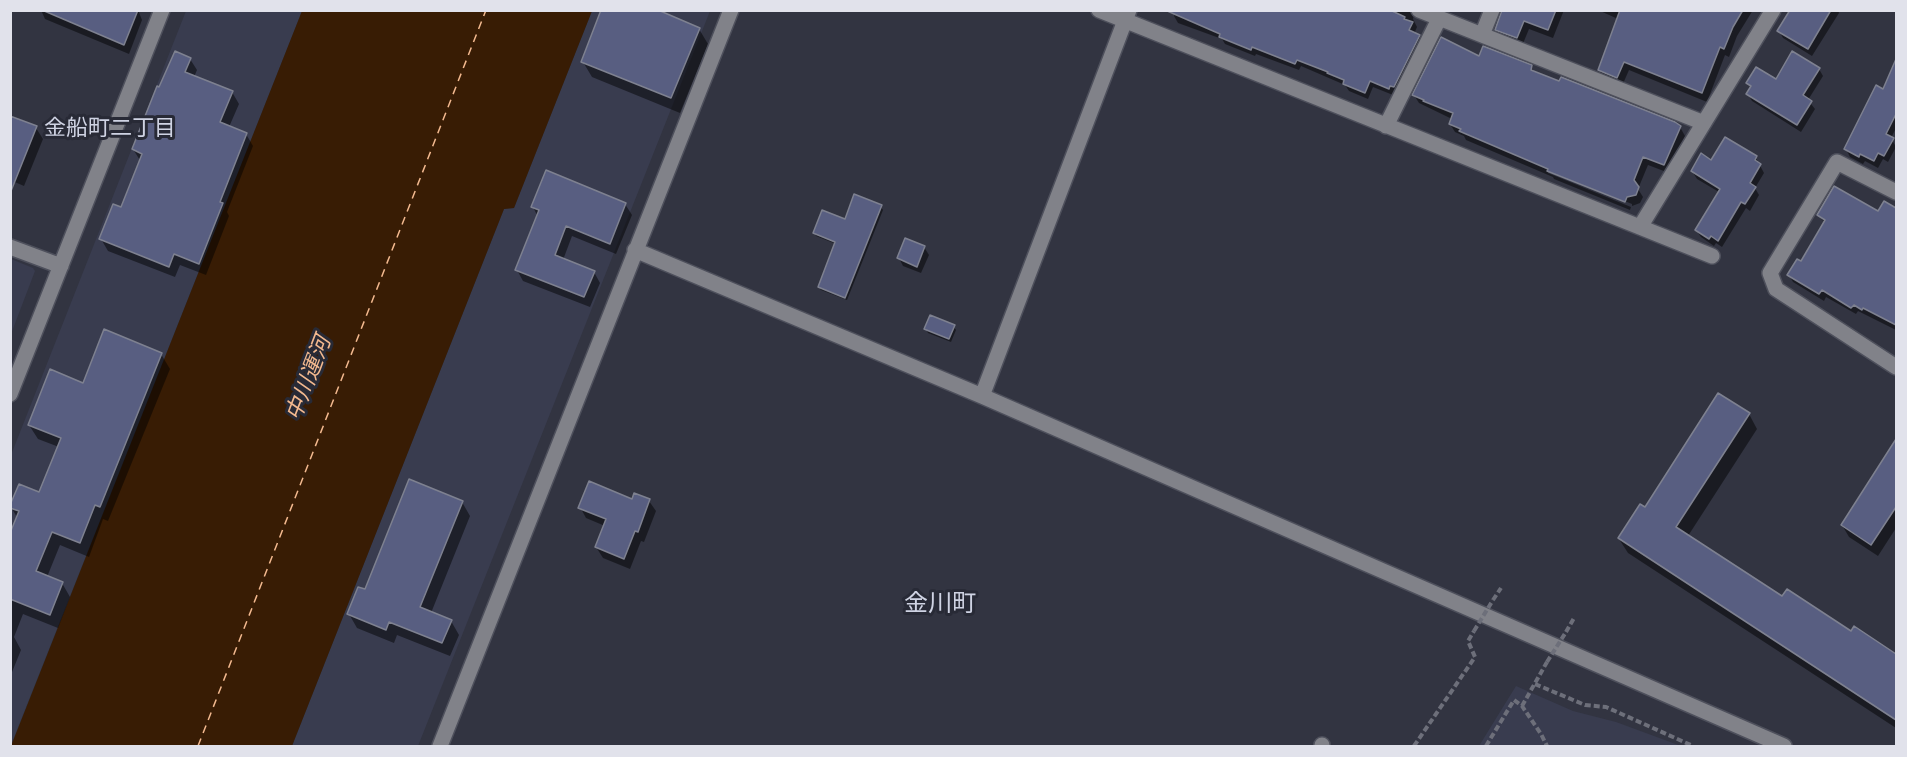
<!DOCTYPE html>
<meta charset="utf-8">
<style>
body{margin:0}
#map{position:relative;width:1907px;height:757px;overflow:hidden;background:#323441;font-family:Jost,sans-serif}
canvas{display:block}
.frame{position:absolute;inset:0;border:12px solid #e1e2eb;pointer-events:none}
</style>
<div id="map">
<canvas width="1907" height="757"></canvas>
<div class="frame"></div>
</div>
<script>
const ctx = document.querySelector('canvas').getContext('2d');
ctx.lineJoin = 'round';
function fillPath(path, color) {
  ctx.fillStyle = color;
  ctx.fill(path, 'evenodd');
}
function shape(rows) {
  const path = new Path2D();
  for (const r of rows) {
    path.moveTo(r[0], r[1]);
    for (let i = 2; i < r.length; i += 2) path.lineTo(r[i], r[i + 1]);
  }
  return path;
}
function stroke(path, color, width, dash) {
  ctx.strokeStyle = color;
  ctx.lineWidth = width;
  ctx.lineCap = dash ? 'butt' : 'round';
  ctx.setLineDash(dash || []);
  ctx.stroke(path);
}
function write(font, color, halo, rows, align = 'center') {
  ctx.font = font + ' Jost,"Noto Sans JP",sans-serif';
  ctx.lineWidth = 6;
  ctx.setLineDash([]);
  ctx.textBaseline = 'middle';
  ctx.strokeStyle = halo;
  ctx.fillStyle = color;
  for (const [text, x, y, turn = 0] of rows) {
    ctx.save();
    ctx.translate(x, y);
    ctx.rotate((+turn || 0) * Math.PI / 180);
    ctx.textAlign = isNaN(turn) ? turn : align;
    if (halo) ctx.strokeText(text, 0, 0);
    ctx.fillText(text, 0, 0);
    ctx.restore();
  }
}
const built = shape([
 [186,11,302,11,11,745,11,455],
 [592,11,710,11,418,746,292,746,504,209,514,208],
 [11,259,33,268,35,271,11,334],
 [1516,686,1573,711,1616,722,1681,746,1479,746]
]);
const water = shape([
 [302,11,592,11,514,208,504,209,292,746,11,746]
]);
const shadow = shape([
 [41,10,138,10,142,20,129,54,45,19],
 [1173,10,1417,10,1414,13,1413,19,1417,27,1414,34,1419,36,1423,43,1398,93,1394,92,1393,95,1373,87,1368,99,1349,91,1345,85,1301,66,1299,70,1256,54,1255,56,1225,44,1222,39,1178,23,1174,16,1176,11],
 [1502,10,1564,10,1553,38,1529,29,1522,46,1501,38,1496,29],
 [1598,10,1753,10,1737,36,1729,57,1725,55,1707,102,1629,70,1622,86,1605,79,1599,70,1618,19],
 [1791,10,1838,10,1839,13,1812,56,1783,38,1779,31],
 [699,29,708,44,680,113,592,77,583,62],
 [1480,58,1531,67,1535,73,1680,127,1685,136,1669,173,1648,165,1638,189,1643,197,1640,203,1632,206,1632,204,1548,170,1548,173,1631,207,1630,210,1554,179,1553,177,1466,140,1464,136,1455,132,1450,124,1452,119,1419,103,1414,95],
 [190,59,197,70,194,77,232,92,239,104,229,127,246,134,253,146,227,212,229,216,206,275,180,265,175,277,108,251,101,239,122,209,141,162,133,149,160,89],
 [1896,63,1896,128,1891,138,1896,147,1888,162,1883,159,1878,168,1865,161,1863,164,1850,157,1846,149,1884,91],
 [1819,69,1823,76,1808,100,1815,109,1801,132,1752,101,1748,94,1751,88,1748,83,1776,81],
 [36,128,43,139,24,186,10,180],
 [1756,158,1764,173,1755,188,1759,195,1750,211,1746,208,1722,247,1716,243,1714,246,1701,237,1696,230,1719,192,1697,179,1692,171,1712,162],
 [625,204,632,215,616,254,572,236,563,260,594,272,600,283,590,307,523,281,517,270,538,217,533,207],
 [1883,206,1896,214,1896,330,1858,311,1856,314,1826,297,1824,301,1793,282,1789,275,1801,263,1825,223,1818,215,1878,213],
 [881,207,883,210,847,300,821,290,819,287,836,244,816,236,815,233],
 [924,247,929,255,921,273,903,266,899,258],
 [954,327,956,330,951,342,928,333,926,329],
 [161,354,170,369,108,521,103,519,89,557,60,545,47,577,62,583,70,597,58,628,23,614,14,637,21,650,10,677,10,537,18,519,11,507,40,494,59,447,38,439,29,425,84,385],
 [1749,414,1757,429,1688,536,1783,598,1851,633,1854,628,1896,656,1896,728,1628,553,1619,539,1645,509],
 [1896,442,1896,528,1878,556,1849,537,1842,525],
 [632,501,649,501,656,511,644,542,641,541,630,569,603,558,596,547,605,526,586,518,580,507],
 [462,502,470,516,431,613,451,621,459,635,450,656,397,635,394,643,357,628,349,614,366,591]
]);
const ferry = shape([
 [198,746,486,10]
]);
const building = shape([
 [42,10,138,10,124,45,42,10],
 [601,10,658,10,700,28,671,98,581,62,601,10],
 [1165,10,1390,10,1405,17,1404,19,1413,22,1409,30,1420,35,1394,87,1390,86,1389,89,1370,81,1365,93,1343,84,1344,80,1327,73,1328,72,1297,60,1295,64,1252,47,1251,50,1219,37,1220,34,1165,10],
 [1502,10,1556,10,1548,30,1524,21,1517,38,1495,30,1502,10],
 [1620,10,1743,10,1733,27,1724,49,1720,47,1702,93,1624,62,1617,78,1598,70,1620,10],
 [1790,10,1831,10,1808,49,1777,31,1790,10],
 [1441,37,1479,56,1483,46,1532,65,1531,70,1559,81,1561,77,1675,122,1681,126,1664,165,1643,157,1634,180,1639,187,1636,195,1627,197,1625,202,1547,171,1548,169,1459,131,1461,129,1449,124,1453,113,1423,101,1424,100,1412,95,1441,37],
 [175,51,191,58,185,72,233,91,220,122,247,133,220,202,223,203,199,264,174,254,169,267,99,239,113,204,121,207,142,154,132,149,157,86,159,87,175,51],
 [1792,51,1820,68,1803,95,1812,101,1797,125,1746,94,1751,86,1746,83,1756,67,1776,79,1792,51],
 [1896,59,1896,114,1886,134,1894,138,1884,156,1878,153,1874,161,1860,154,1859,157,1844,149,1876,85,1883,89,1896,59],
 [10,116,37,126,11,191,10,191,10,116],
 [1725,137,1757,156,1755,160,1761,164,1750,183,1756,187,1745,204,1741,202,1718,241,1711,236,1709,239,1695,230,1720,189,1691,171,1701,153,1711,160,1725,137],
 [546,170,626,203,610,244,566,226,555,255,595,271,584,297,515,270,539,210,531,207,546,170],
 [1834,186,1878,211,1884,201,1896,208,1896,325,1863,308,1862,310,1854,305,1851,308,1822,290,1819,294,1787,275,1797,259,1801,261,1825,220,1817,215,1834,186],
 [854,194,882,205,845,298,818,287,835,242,813,233,822,210,845,219,854,194],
 [905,238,925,246,917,267,897,258,905,238],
 [930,315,955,325,949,339,924,329,930,315],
 [104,329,162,353,100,507,95,505,80,543,52,532,36,571,63,582,50,615,10,599,10,533,19,511,10,508,10,505,19,484,39,492,61,438,28,425,50,369,83,383,104,329],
 [1718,393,1750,413,1676,527,1782,596,1787,589,1851,631,1854,626,1896,654,1896,720,1618,538,1640,504,1645,507,1718,393],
 [1896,439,1896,507,1871,545,1841,525,1896,439],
 [409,479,463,501,420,607,452,620,442,643,389,622,386,630,347,614,358,587,365,589,409,479],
 [589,481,632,499,634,493,650,499,638,532,635,531,624,559,595,547,606,519,578,508,589,481]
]);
const path = shape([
 [1493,600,1501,588],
 [1566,632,1574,618],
 [1535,684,1585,705,1606,707,1693,746],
 [1522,706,1547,662],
 [1414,746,1475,657,1468,641,1474,631],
 [1486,746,1514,700,1522,706,1541,734,1547,746]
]);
const minor = shape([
 [1099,10,1712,256],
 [1419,10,1704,123],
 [1482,35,1492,10],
 [1386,126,1439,19],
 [1896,192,1837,162,1770,273,1776,289,1896,367],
 [1640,227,1773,10],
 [10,247,61,266],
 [635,250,982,396,1784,746],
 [10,394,162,10],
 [982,396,1129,10],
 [440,746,731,10],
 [1322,746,1322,745]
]);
const pathBridge = shape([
 [1474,631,1493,600],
 [1547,662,1566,632]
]);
const neighbourhoodNames = [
 ["金船町二丁目",110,130]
];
const waterNames = [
 ["中川運河",310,379,-69]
];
const quarterNames = [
 ["金川町",940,605]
];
fillPath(built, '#393c4f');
fillPath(water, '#381c04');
fillPath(shadow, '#0007');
stroke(ferry, '#f3b98f', 1.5, [8, 6]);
fillPath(building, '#585e81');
stroke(building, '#7e8190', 1.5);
stroke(minor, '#4e505c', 18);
stroke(path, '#6d6f7a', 4, [6, 3]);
stroke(minor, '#818289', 15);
stroke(pathBridge, '#6d6f7a', 4, [6, 3]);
write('22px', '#cfd3e3', '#282a36', neighbourhoodNames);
write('italic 22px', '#f3b98f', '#282a36', waterNames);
write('24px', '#cfd3e3', '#282a36', quarterNames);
</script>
